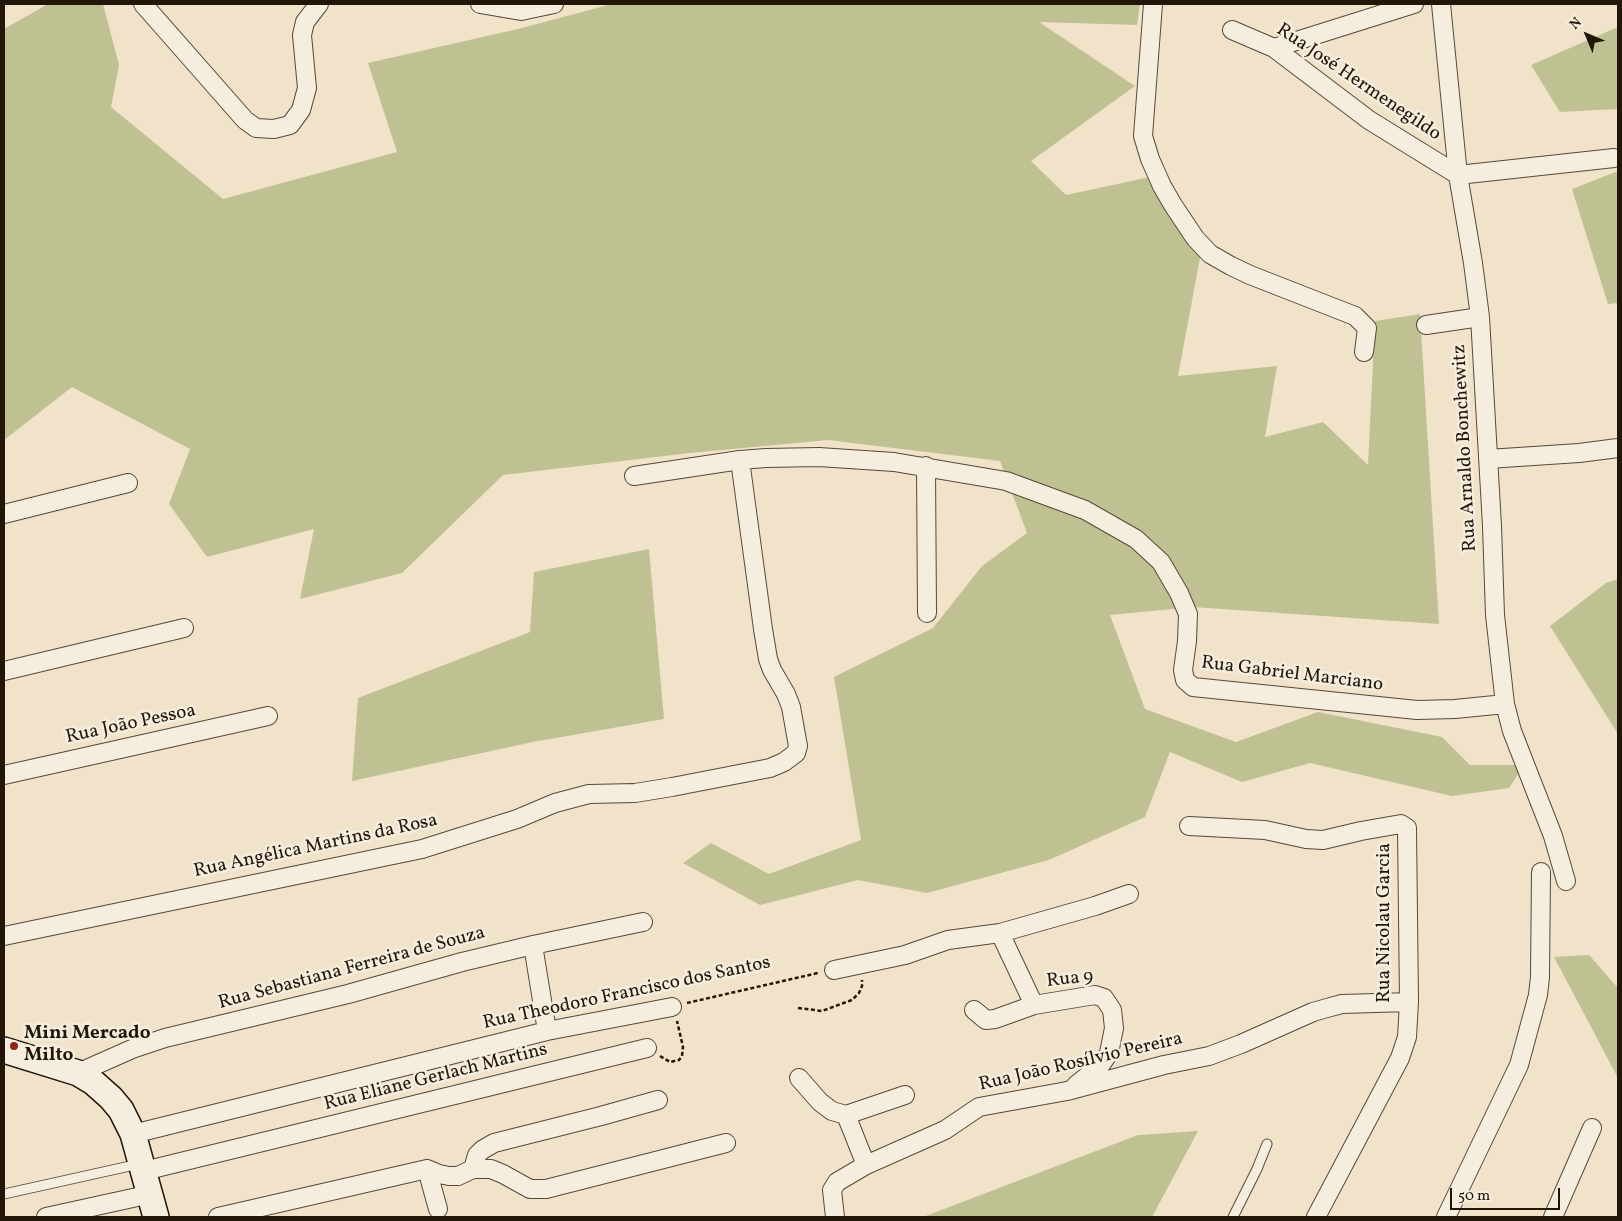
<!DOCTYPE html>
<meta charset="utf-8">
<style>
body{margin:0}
#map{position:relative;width:1622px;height:1221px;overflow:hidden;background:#f0e3ca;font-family:Vollkorn,serif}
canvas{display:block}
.frame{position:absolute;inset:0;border:5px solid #221608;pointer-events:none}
.north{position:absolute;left:1562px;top:10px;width:50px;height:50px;-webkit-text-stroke:4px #f5eddd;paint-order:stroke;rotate:315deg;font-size:14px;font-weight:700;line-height:20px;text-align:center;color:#221608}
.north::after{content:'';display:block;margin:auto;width:18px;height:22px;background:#221608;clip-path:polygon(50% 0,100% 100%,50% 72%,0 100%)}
.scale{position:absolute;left:1450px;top:1188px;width:110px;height:22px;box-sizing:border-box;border:2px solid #221608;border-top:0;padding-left:6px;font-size:15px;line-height:18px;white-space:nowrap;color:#221608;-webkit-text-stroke:4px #f5eddd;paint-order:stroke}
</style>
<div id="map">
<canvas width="1622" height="1221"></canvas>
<div class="frame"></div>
<div class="north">N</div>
<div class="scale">50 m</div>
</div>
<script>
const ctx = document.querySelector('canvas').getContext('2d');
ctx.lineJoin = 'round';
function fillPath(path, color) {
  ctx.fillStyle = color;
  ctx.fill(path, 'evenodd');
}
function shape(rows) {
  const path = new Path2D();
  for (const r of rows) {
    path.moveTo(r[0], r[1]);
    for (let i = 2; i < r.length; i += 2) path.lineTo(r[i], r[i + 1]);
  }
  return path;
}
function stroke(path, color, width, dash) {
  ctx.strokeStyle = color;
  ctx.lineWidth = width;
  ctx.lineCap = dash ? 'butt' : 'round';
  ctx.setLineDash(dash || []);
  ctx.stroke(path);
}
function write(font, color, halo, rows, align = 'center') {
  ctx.font = font + ' Vollkorn,serif';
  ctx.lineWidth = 5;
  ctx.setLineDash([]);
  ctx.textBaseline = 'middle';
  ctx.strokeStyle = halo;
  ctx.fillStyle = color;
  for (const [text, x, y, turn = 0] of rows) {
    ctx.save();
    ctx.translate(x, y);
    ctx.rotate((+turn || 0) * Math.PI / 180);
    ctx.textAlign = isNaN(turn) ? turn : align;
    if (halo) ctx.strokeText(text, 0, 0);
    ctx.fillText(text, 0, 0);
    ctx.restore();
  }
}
const green = shape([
 [48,4,103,4,119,65,111,107,223,199,397,152,368,63,522,28,612,4,1140,4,1137,25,1039,22,1135,86,1031,161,1066,195,1150,177,1200,258,1178,376,1277,366,1265,437,1323,422,1368,465,1375,321,1420,314,1439,624,1193,607,1110,615,1145,709,1236,742,1318,712,1442,737,1470,765,1524,765,1509,788,1452,796,1310,763,1242,782,1170,752,1145,817,1049,860,927,893,858,880,760,905,683,863,711,843,769,874,861,840,834,677,933,628,982,566,1027,533,1000,461,828,440,690,453,503,475,402,573,300,599,314,529,207,557,169,504,190,449,72,387,4,440,4,29],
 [1618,27,1618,109,1560,112,1531,65],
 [1618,171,1618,303,1608,304,1572,189],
 [649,549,664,719,533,742,352,781,358,698,530,632,534,572],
 [1618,579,1618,734,1550,626,1606,583],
 [1589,955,1618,988,1618,1078,1554,957],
 [1198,1131,1152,1217,923,1217,1138,1135]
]);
const path = shape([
 [687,1003,818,973],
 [798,1008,822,1011,852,1000,859,993,862,986,862,980],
 [660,1056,670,1062,679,1060,682,1056,683,1047,677,1021]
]);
const lane = shape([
 [4,1194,139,1164],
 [1233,1217,1257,1169,1267,1144]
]);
const street = shape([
 [143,4,245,120,256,128,274,129,290,125,301,110,307,88,302,35,305,22,319,4],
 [480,4,521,11,554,4],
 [1153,4,1143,136,1150,159,1162,186,1173,205,1195,238,1210,254,1231,266,1250,275,1355,316,1367,328,1364,352],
 [1441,4,1458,175,1473,263,1480,317,1492,526,1495,615,1505,704,1512,731,1553,836,1566,881],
 [1232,30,1274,48,1369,120,1458,175,1614,158],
 [1274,48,1414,4],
 [1426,325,1480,317],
 [1488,459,1579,453,1618,448],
 [926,466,927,613],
 [634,476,740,460,766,458,819,457,894,462,1006,481,1085,510,1136,539,1161,562,1179,593,1188,614,1187,641,1183,670,1185,680,1193,687,1417,710,1455,709,1505,704],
 [4,514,128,483],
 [4,671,184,628],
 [4,775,268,716],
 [1189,826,1265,830,1306,839,1323,840,1361,831,1401,824,1407,828,1409,1002,1407,1037,1400,1058,1316,1217],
 [1000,933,1034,1005,1095,995,1104,998,1112,1010,1114,1028,1109,1053,1100,1066,1076,1085],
 [4,936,422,849,517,819,555,803,589,794,635,793,672,787,770,768,784,762,796,753,798,746,791,707,786,694,772,670,768,659,763,629,740,460],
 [533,945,547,1031],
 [834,970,905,955,948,940,1000,933,1095,906,1129,894],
 [974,1010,986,1020,995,1019,1034,1005],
 [78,1073,132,1049,165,1038,348,994,462,962,533,945,643,922],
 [799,1078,820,1102,832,1111,846,1115,866,1165],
 [846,1115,905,1095],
 [133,1134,547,1031,672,1007],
 [427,1169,438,1209],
 [473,1169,477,1155,482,1150,494,1143,601,1116,658,1100],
 [144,1171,647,1048],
 [46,1217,151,1194],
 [218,1217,427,1169,439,1174,449,1176,458,1176,473,1169,491,1169,503,1174,530,1189,546,1189,726,1143],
 [835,1217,832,1190,837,1182,866,1165,945,1130,979,1107,1067,1091,1164,1065,1209,1056,1241,1044,1313,1012,1327,1008,1342,1004,1409,1002],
 [1446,1217,1519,1065,1538,995,1540,977,1541,872],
 [1553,1217,1592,1128]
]);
const secondary = shape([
 [4,1050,78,1073,93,1082,111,1098,121,1110,133,1134,156,1217]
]);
const markers = [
 [14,1046,5,"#8f2418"]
];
const streetNames = [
 ["Rua José Hermenegildo",1358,83,34],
 ["Rua Arnaldo Bonchewitz",1466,448,-93],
 ["Rua Gabriel Marciano",1292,675,7],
 ["Rua João Pessoa",131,725,-12],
 ["Rua Angélica Martins da Rosa",316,847,-12],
 ["Rua Nicolau Garcia",1386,923,-90],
 ["Rua Sebastiana Ferreira de Souza",352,969,-15],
 ["Rua 9",1070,980,-6],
 ["Rua Theodoro Francisco dos Santos",627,994,-12],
 ["Rua João Rosílvio Pereira",1081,1063,-13],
 ["Rua Eliane Gerlach Martins",436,1078,-14]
];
const poiNames = [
 ["Mini Mercado",24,1035],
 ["Milto",24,1057]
];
fillPath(green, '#c0c192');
stroke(lane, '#564938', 11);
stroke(street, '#564938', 20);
stroke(secondary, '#221608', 28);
stroke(path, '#221608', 2.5, [4, 2.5]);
stroke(lane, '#f5eddd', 9);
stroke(street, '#f5eddd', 18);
stroke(secondary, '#f5eddd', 25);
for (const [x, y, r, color] of markers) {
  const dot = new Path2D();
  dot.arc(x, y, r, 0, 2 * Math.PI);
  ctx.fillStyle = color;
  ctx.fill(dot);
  stroke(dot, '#f5eddd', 2);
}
write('19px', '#221608', '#f5eddd', streetNames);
write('bold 19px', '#221608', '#f5eddd', poiNames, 'left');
</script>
